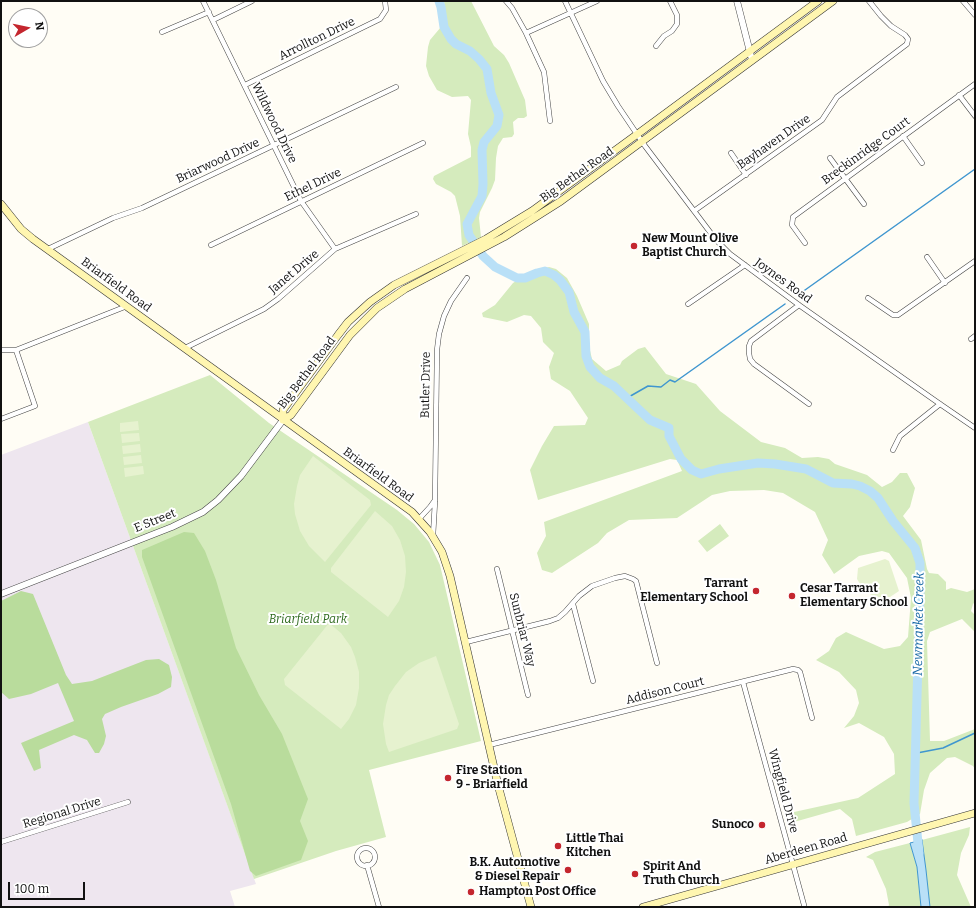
<!DOCTYPE html>
<style>
body{margin:0}
#map{position:relative;width:976px;height:908px;overflow:hidden;background:#fffdf5;font-family:Bitter,serif}
canvas{display:block}
.frame{position:absolute;inset:0;border:2px solid #111;pointer-events:none}
.north{position:absolute;left:8px;top:8px;width:40px;height:40px;box-sizing:border-box;background:#fff;border:1px solid #a0a0a0;border-radius:50%;rotate:81deg;font-size:11px;font-weight:700;line-height:16px;text-align:center;color:#111}
.north::after{content:'';display:block;margin:auto;width:14px;height:18px;background:#c4262e;clip-path:polygon(50% 0,100% 100%,50% 72%,0 100%)}
.scale{position:absolute;left:8px;top:882px;width:77px;height:18px;box-sizing:border-box;border:2px solid #111;border-top:0;padding-left:5px;font-size:12px;line-height:14px;white-space:nowrap;color:#111;-webkit-text-stroke:3px #fff;paint-order:stroke}
</style>
<div id="map">
<canvas width="976" height="908"></canvas>
<div class="frame"></div>
<div class="north">N</div>
<div class="scale">100 m</div>
</div>
<script>
const ctx = document.querySelector('canvas').getContext('2d');
ctx.lineJoin = 'round';
function fillPath(path, color) {
  ctx.fillStyle = color;
  ctx.fill(path, 'evenodd');
}
function shape(rows) {
  const path = new Path2D();
  for (const r of rows) {
    if (r.length === 3) {
      path.moveTo(r[0] + r[2], r[1]);
      path.arc(r[0], r[1], r[2], 0, 2 * Math.PI);
      continue;
    }
    path.moveTo(r[0], r[1]);
    for (let i = 2; i < r.length; i += 2) path.lineTo(r[i], r[i + 1]);
  }
  return path;
}
function stroke(path, color, width, dash) {
  ctx.strokeStyle = color;
  ctx.lineWidth = width;
  ctx.lineCap = dash ? 'butt' : 'round';
  ctx.setLineDash(dash || []);
  ctx.stroke(path);
}
function write(font, color, halo, rows, align = 'center') {
  ctx.font = font + ' Bitter,serif';
  ctx.lineWidth = 4;
  ctx.setLineDash([]);
  ctx.textBaseline = 'middle';
  ctx.strokeStyle = halo;
  ctx.fillStyle = color;
  for (const [text, x, y, turn = 0] of rows) {
    ctx.save();
    ctx.translate(x, y);
    ctx.rotate((+turn || 0) * Math.PI / 180);
    ctx.textAlign = isNaN(turn) ? turn : align;
    if (halo) ctx.strokeText(text, 0, 0);
    ctx.fillText(text, 0, 0);
    ctx.restore();
  }
}
const industrial = shape([
 [88,422,256,884,230,891,235,907,1,907,1,455]
]);
const green = shape([
 [444,1,471,1,494,46,504,55,509,63,525,100,527,116,524,118,518,118,513,122,514,134,512,137,503,138,498,146,496,158,495,180,492,188,480,212,479,218,481,237,462,246,460,216,455,196,451,192,436,184,433,179,434,176,471,157,471,147,468,134,471,100,468,96,452,97,437,90,429,76,426,66,428,47,430,40,446,21],
 [549,267,556,269,567,278,577,296,589,324,589,346,592,359,606,371,620,365,622,361,638,349,645,347,666,374,696,384,720,411,761,442,785,448,802,458,818,457,829,459,835,464,867,475,882,487,892,482,900,473,907,473,915,488,910,507,903,516,921,540,927,569,929,573,938,574,946,582,946,590,951,588,967,592,975,589,975,602,973,604,971,611,975,615,975,632,962,619,930,632,927,641,930,741,944,741,975,729,975,769,973,766,955,757,947,758,930,773,924,790,920,814,907,822,856,836,852,819,840,809,794,822,789,819,794,812,858,798,895,774,894,754,884,737,859,723,844,728,854,716,859,703,856,690,839,672,816,660,829,651,836,638,846,632,884,649,900,646,908,637,911,598,907,578,889,553,882,551,859,556,834,574,822,555,828,540,815,512,783,493,764,490,730,491,712,495,677,518,629,520,607,533,598,543,552,573,542,570,537,553,546,536,544,522,682,471,677,460,670,459,538,500,530,470,542,446,554,426,585,425,588,418,570,391,551,379,549,367,554,353,543,342,541,328,531,316,524,315,507,322,483,317,482,313,495,305,513,283,529,273],
 [210,375,269,423,397,510,414,524,429,542,440,565,481,741,369,770,386,837,336,851,254,879,88,422],
 [720,524,729,536,707,552,698,541],
 [970,827,969,835,961,853,957,875,971,907,930,907,922,840],
 [910,843,917,867,921,907,888,907,889,905,886,889,873,860,866,857,875,852]
]);
const forest = shape([
 [184,532,194,533,205,551,216,580,236,648,259,695,282,734,308,799,300,821,308,841,301,860,256,876,250,871,231,804,142,557,142,550],
 [21,591,33,594,66,675,72,684,92,681,146,660,159,659,169,665,172,677,171,687,158,694,121,707,105,714,102,719,106,736,104,744,99,753,95,753,87,740,74,735,39,750,41,768,34,771,21,743,74,721,58,683,31,694,9,699,1,692,1,601]
]);
const pitch = shape([
 [138,421,139,430,120,432,120,423],
 [139,433,140,441,122,443,121,434],
 [140,444,141,452,123,454,122,446],
 [141,455,142,463,124,465,123,457],
 [313,456,370,500,371,505,325,562,309,546,300,531,295,514,294,504,297,486,300,475],
 [143,466,144,474,125,477,124,468],
 [375,511,392,526,400,540,405,556,406,572,404,587,399,601,388,617,331,572,331,568],
 [885,559,889,561,899,591,890,597,879,598,865,592,857,579,858,568],
 [329,623,341,633,351,647,355,657,359,672,359,688,356,705,349,719,341,729,285,685,284,679],
 [436,656,459,724,457,729,389,752,386,744,383,724,386,705,389,695,395,686,406,672,419,663]
]);
const water = shape([
 [922,840,926,870,930,907,921,907,917,867,910,843,922,840]
]);
const stream = shape([
 [798,295,975,169],
 [627,398,648,386,661,387,670,380,675,382,785,304],
 [917,753,943,748,975,733]
]);
const river = shape([
 [439,1,441,7,444,27,451,39,456,44,470,51,479,59,487,69,491,93,499,115,497,126,484,142,482,150,483,184,482,196,467,224,469,235,483,256,495,267,517,278,525,278,537,273,545,271,554,275,560,280,569,292,574,312,585,332,586,356,590,367,600,378,614,386,650,420,669,428,669,436,681,459,692,470,701,474,719,469,758,463,775,464,806,469,833,483,852,484,860,486,870,491,878,498,893,521,915,548,920,563,920,590,914,803,919,853]
]);
const minor = shape([
 [203,1,301,201,335,249],
 [506,1,512,8,526,33,544,72,550,121],
 [565,1,603,81,618,106,645,146,716,240,730,254,799,305,940,404,975,428],
 [963,1,975,15],
 [213,20,252,1],
 [162,32,209,12],
 [526,33,597,1],
 [656,46,664,36,672,31,677,24,677,15,670,1],
 [245,85,380,19,386,10,385,1],
 [959,95,975,116],
 [903,136,922,163],
 [731,153,746,175],
 [830,158,864,204],
 [694,211,822,120,837,97,907,44,908,39,905,35,891,26,881,16,869,1],
 [805,243,792,225,793,217,975,84],
 [211,245,423,143],
 [48,249,113,218,142,208,396,87],
 [927,257,945,283],
 [868,298,893,315,898,315,975,261],
 [688,304,745,265],
 [799,305,751,341,749,346,749,353,750,359,754,364,809,404],
 [971,339,975,336],
 [185,348,264,309,278,299,335,249,416,214],
 [1,350,16,350,127,306],
 [1,419,35,406,16,350],
 [893,450,900,436,940,404],
 [419,519,430,507,435,500,437,350,439,334,444,316,451,301,467,278],
 [433,536,435,502],
 [497,569,528,695],
 [573,604,593,681],
 [466,642,550,621,558,618,565,612,579,596,592,586,615,578,625,576,633,579,636,581,657,663],
 [743,682,804,905],
 [489,745,793,669,798,670,800,672,812,718],
 [1,842,128,802],
 [366,857,9],
 [367,865,379,907]
]);
const tertiary = shape([
 [737,1,752,60],
 [1,594,172,527,203,512,218,500,241,476,283,420]
]);
const secondary = shape([
 [1,204,21,229,33,239,412,512,430,532,442,552,450,576,498,785,531,907],
 [283,420,291,415,350,335,377,308,405,289,504,237,561,201,833,1],
 [283,420,283,410,338,335,348,322,370,302,394,285,486,239,532,211,643,130,818,1],
 [643,907,975,813]
]);
const markers = [
 [634,246,4,"#c4262e"],
 [756,591,4,"#c4262e"],
 [792,596,4,"#c4262e"],
 [448,778,4,"#c4262e"],
 [762,825,4,"#c4262e"],
 [558,846,4,"#c4262e"],
 [568,870,4,"#c4262e"],
 [635,874,4,"#c4262e"],
 [471,892,4,"#c4262e"]
];
const streetNames = [
 ["Arrollton Drive",317,39,-26],
 ["Wildwood Drive",274,123,64],
 ["Bayhaven Drive",774,142,-35],
 ["Breckinridge Court",866,151,-36],
 ["Briarwood Drive",218,161,-25],
 ["Big Bethel Road",577,175,-35],
 ["Ethel Drive",313,185,-26],
 ["Janet Drive",294,272,-40],
 ["Joynes Road",783,281,36],
 ["Briarfield Road",116,285,36],
 ["Big Bethel Road",307,373,-53],
 ["Butler Drive",426,385,-89],
 ["Briarfield Road",378,475,36],
 ["E Street",155,521,-22],
 ["Sunbriar Way",522,630,76],
 ["Addison Court",665,691,-14],
 ["Wingfield Drive",783,791,75],
 ["Regional Drive",62,813,-17],
 ["Aberdeen Road",806,849,-16]
];
const poiNames = [
 ["New Mount Olive",642,239],
 ["Baptist Church",642,253],
 ["Tarrant",748,584,"right"],
 ["Elementary School",748,598,"right"],
 ["Cesar Tarrant",800,589],
 ["Elementary School",800,603],
 ["Fire Station",456,771],
 ["9 - Briarfield",456,785],
 ["Sunoco",754,825,"right"],
 ["Little Thai",566,839],
 ["Kitchen",566,853],
 ["B.K. Automotive",560,863,"right"],
 ["& Diesel Repair",560,877,"right"],
 ["Spirit And",643,867],
 ["Truth Church",643,881],
 ["Hampton Post Office",479,892]
];
const parkNames = [
 ["Briarfield Park",308,620]
];
const waterNames = [
 ["Newmarket Creek",919,624,-89]
];
fillPath(industrial, '#eee6ef');
fillPath(green, '#d5ebbd');
fillPath(forest, '#b9dc9c');
fillPath(pitch, '#e6f2cf');
fillPath(water, '#b9e0f7');
stroke(water, '#3f96cf', 1);
stroke(stream, '#3f96cf', 1.5);
stroke(river, '#b9e0f7', 9);
stroke(minor, '#444', 5.5);
stroke(tertiary, '#444', 7);
stroke(secondary, '#333', 8);
stroke(minor, '#fff', 4.5);
stroke(tertiary, '#fff', 6);
stroke(secondary, '#fff6b0', 7);
for (const [x, y, r, color] of markers) {
  const dot = new Path2D();
  dot.arc(x, y, r, 0, 2 * Math.PI);
  ctx.fillStyle = color;
  ctx.fill(dot);
  stroke(dot, '#fff', 1.5);
}
write('12px', '#111', '#fff', streetNames);
write('bold 12px', '#111', '#fff', poiNames, 'left');
write('italic 12px', '#2f6b1f', '#fff', parkNames);
write('italic 13px', '#1768a6', '#fff', waterNames);
</script>
